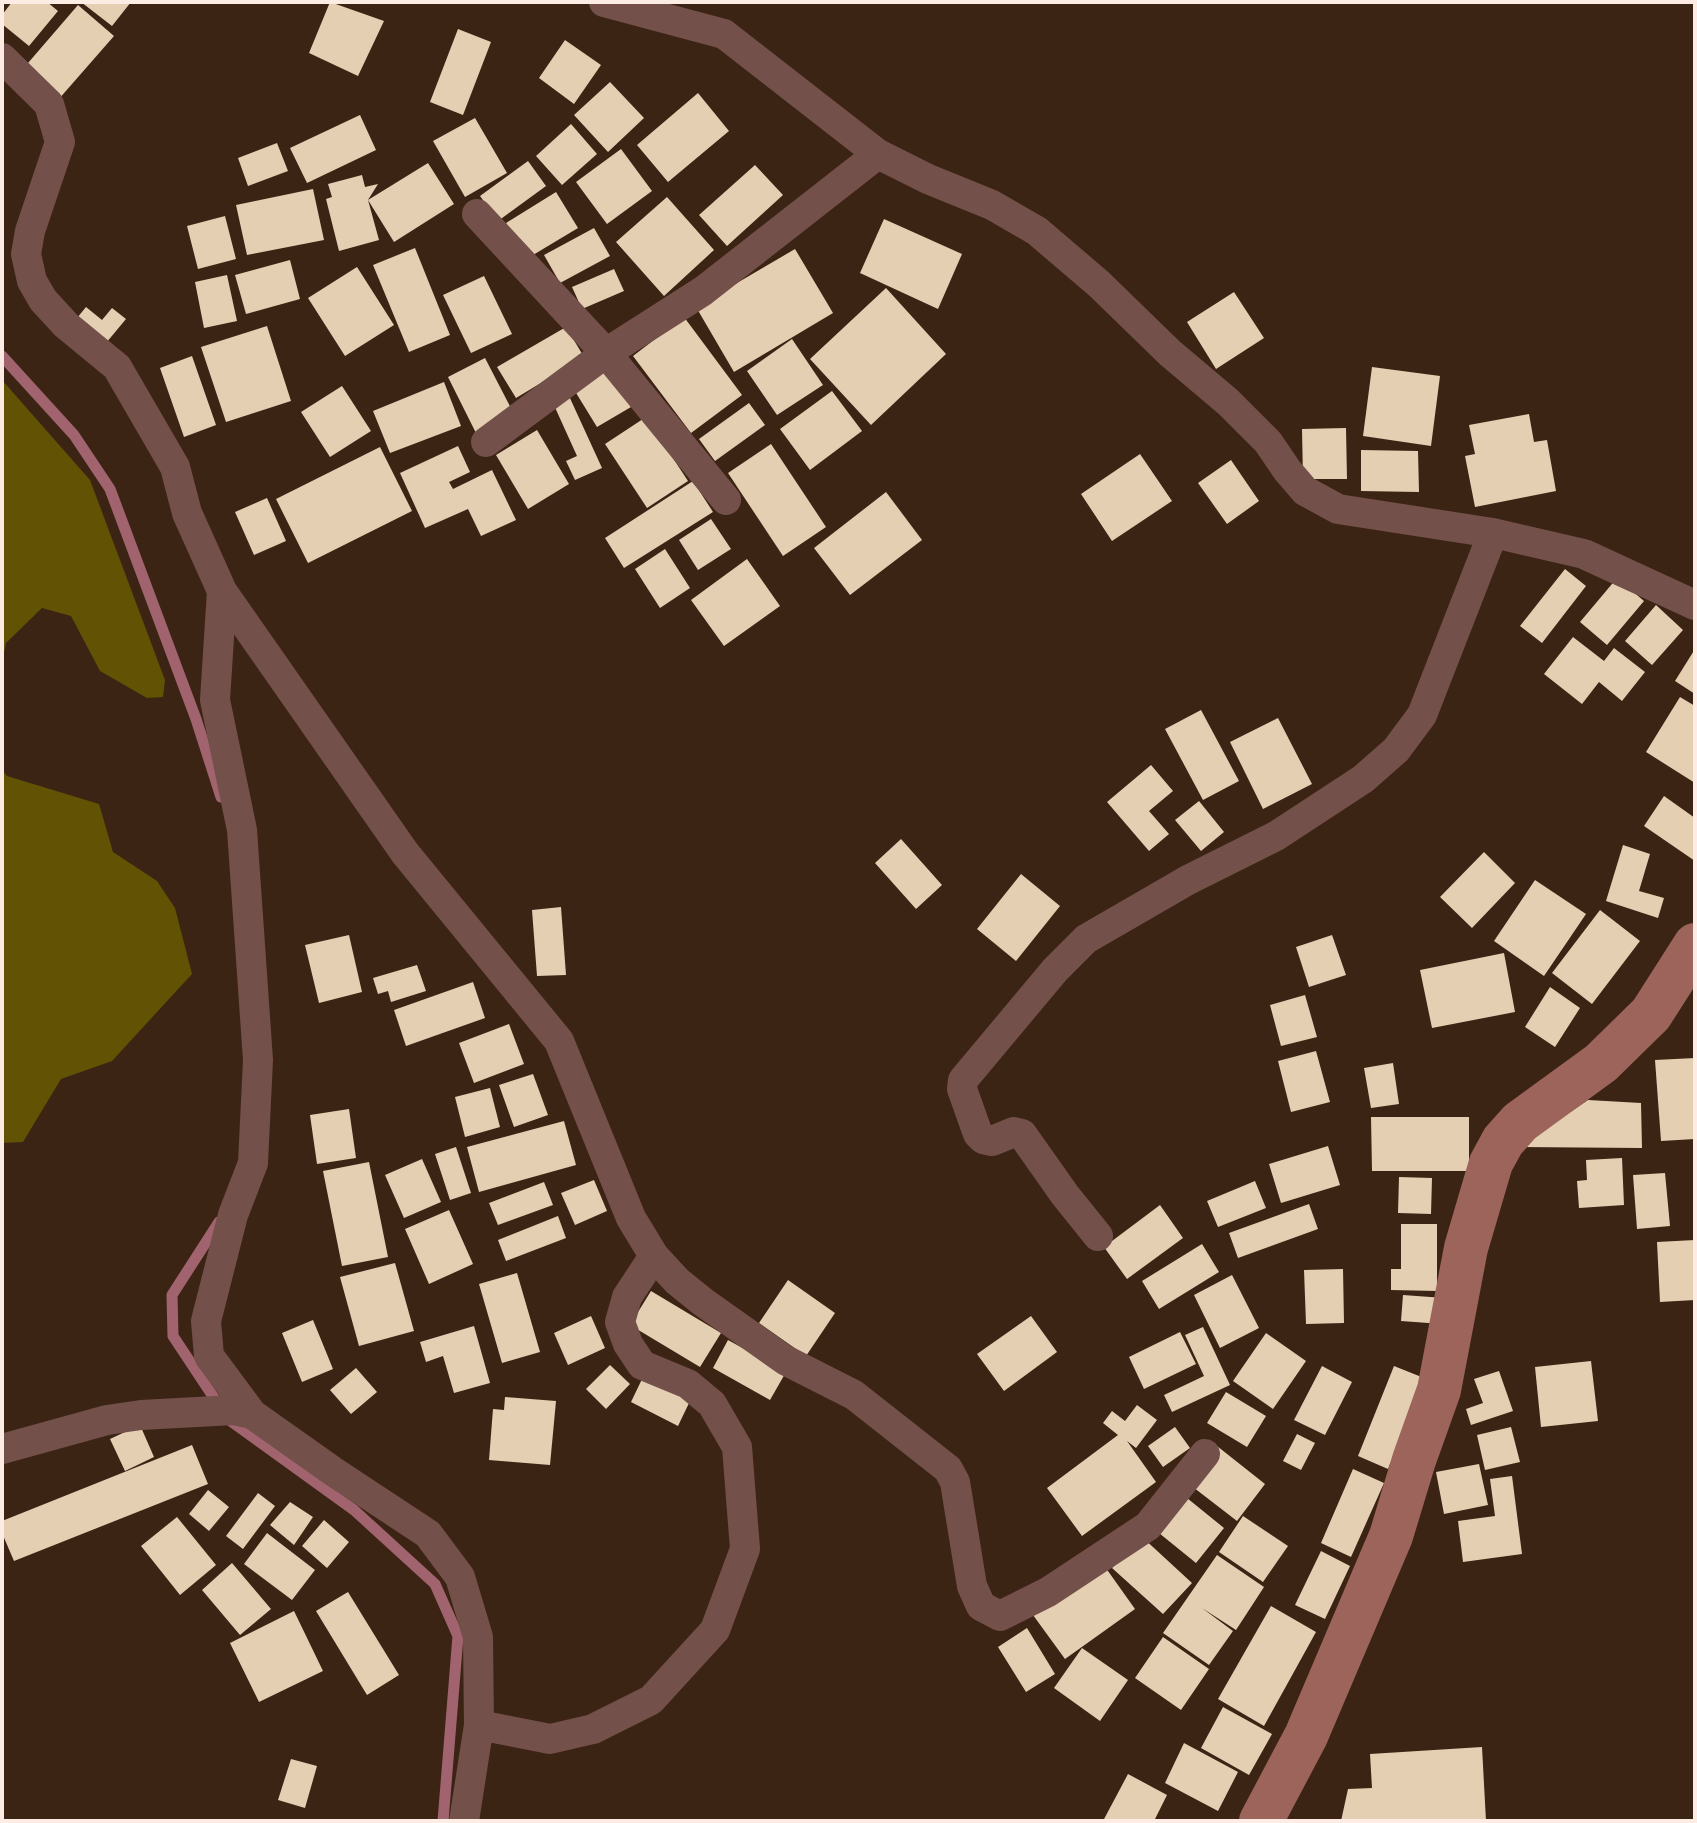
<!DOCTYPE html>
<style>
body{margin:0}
#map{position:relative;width:1697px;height:1823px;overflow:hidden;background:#3c2415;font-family:Ubuntu,sans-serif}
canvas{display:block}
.frame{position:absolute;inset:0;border:4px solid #fdece3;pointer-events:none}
</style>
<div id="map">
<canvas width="1697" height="1823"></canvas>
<div class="frame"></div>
</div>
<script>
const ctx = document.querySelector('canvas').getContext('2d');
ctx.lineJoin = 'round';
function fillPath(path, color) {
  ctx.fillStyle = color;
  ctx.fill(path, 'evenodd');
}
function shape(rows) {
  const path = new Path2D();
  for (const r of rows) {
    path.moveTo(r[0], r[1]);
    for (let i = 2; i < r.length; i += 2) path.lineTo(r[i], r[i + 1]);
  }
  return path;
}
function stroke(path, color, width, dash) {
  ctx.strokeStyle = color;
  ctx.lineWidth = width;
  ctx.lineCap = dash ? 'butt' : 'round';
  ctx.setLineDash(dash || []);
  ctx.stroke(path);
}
const forest = shape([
 [2,380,90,480,165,680,163,697,147,698,100,671,71,616,42,608,6,643,2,663],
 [2,770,7,776,99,804,113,852,157,881,175,908,192,974,112,1061,61,1079,23,1142,2,1143]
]);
const stream = shape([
 [2,356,74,435,110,489,196,719,221,797],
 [219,1222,172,1295,173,1336,228,1419,354,1510,435,1584,458,1636,443,1821]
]);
const building = shape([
 [12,2,47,2,58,11,29,46,2,24,2,15],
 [81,2,131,2,112,26],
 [330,2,384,21,358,76,309,53],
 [78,5,114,36,58,100,22,70],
 [458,29,491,42,463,115,430,102],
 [565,40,601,65,574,104,539,78],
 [610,82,644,118,608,152,574,115],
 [698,93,729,131,668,182,637,145],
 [360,115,376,150,307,183,290,148],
 [475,118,507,173,465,197,433,141],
 [571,124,597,154,562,185,536,156],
 [277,143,288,171,248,186,238,158],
 [621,149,652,191,607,224,576,182],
 [528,161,546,186,498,221,480,196],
 [428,163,454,204,394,242,368,200],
 [755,165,783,195,727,246,699,215],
 [362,175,365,187,378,184,368,200,379,240,339,251,326,199,332,197,328,184],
 [313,189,324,240,247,255,236,205],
 [556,192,578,228,528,258,506,223],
 [667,197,714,250,664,296,616,242],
 [225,216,236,259,198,269,187,226],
 [884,219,962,254,938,309,860,273],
 [594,228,610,256,560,283,544,255],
 [415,248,450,335,409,352,373,265],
 [795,249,833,313,734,372,696,307],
 [290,260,300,299,246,314,235,275],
 [357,267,394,325,345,356,308,298],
 [614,269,624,291,582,309,572,287],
 [227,275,237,321,204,328,195,282],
 [484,276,512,334,471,353,443,295],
 [886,288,946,354,871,425,810,359],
 [1234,292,1264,338,1216,369,1187,322],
 [86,307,102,320,112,308,126,319,106,343,77,318],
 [684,317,742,395,691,433,633,356],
 [267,326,291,401,226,422,201,347],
 [566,327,584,357,516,398,497,367],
 [792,339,823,385,777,415,747,371],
 [192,356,216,425,184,437,160,368],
 [485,358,514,414,476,433,448,377],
 [606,367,631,407,597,427,573,388],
 [1372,367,1440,376,1431,446,1363,436],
 [444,382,461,426,390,453,373,411],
 [342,386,371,431,330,457,301,412],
 [832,391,862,431,810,470,780,429],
 [569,396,602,468,575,480,566,461,577,456,553,403],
 [749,403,765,425,715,461,699,439],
 [1529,414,1534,442,1547,440,1556,491,1475,507,1465,456,1475,454,1469,425],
 [646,417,688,481,647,508,605,444],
 [1346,428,1347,479,1303,479,1302,429],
 [537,430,569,484,528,509,496,455],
 [771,444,826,527,783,556,728,473],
 [458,446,470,472,449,482,453,489,492,470,516,520,481,536,468,509,425,528,400,473],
 [380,447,412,511,308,563,276,499],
 [1361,450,1418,451,1419,492,1361,491],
 [1140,454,1172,501,1112,541,1081,494],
 [1231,460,1259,501,1227,524,1198,483],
 [693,481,713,512,624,568,605,538],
 [886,492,922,540,850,595,814,548],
 [267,498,286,541,254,555,235,512],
 [711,519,731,549,698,570,679,540],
 [665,549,690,588,660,608,635,569],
 [747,559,780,606,724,646,691,600],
 [1565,569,1586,586,1542,643,1520,626],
 [1617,578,1644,601,1607,645,1580,622],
 [1656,605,1683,630,1652,665,1625,641],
 [1573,637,1604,661,1614,648,1645,672,1622,701,1599,682,1582,704,1544,674],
 [1695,649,1695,694,1675,681],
 [1680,697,1695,706,1695,783,1646,752],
 [1201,710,1239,781,1203,800,1165,729],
 [1278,718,1312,784,1263,809,1230,742],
 [1151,765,1173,791,1149,811,1169,834,1149,851,1107,802],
 [1664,796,1695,818,1695,861,1644,826],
 [1199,801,1224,832,1201,851,1175,820],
 [901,839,942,885,916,909,875,863],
 [1623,845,1650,854,1639,891,1664,898,1658,918,1606,901],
 [1484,852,1515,883,1472,928,1440,897],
 [1021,874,1060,906,1016,961,977,929],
 [1535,880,1586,914,1544,976,1494,941],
 [561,907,566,975,537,976,532,910],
 [1600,910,1640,941,1592,1004,1552,973],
 [349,935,362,992,319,1003,305,945],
 [1332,935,1346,975,1309,987,1296,947],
 [1504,953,1515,1012,1432,1028,1420,970],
 [417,965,426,991,391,1002,388,991,378,994,373,978],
 [473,982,485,1018,406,1046,394,1010],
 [1550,987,1580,1008,1555,1047,1525,1027],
 [1305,995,1317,1037,1281,1046,1270,1005],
 [509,1024,524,1064,474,1083,459,1043],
 [1316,1051,1330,1102,1291,1112,1278,1061],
 [1695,1058,1695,1139,1661,1141,1655,1060],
 [1393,1063,1399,1104,1371,1108,1364,1068],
 [533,1074,548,1115,514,1127,499,1085],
 [490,1088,500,1127,465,1137,455,1097],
 [1588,1100,1641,1103,1642,1148,1519,1147],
 [349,1109,356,1158,317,1164,310,1115],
 [1371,1117,1469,1117,1469,1171,1372,1171],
 [564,1121,576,1165,479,1192,467,1147],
 [1328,1146,1340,1185,1281,1203,1269,1164],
 [456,1147,471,1193,450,1200,435,1154],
 [1622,1158,1624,1205,1579,1208,1577,1181,1587,1180,1586,1160],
 [422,1159,441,1202,404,1218,385,1175],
 [369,1162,388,1257,342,1266,323,1171],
 [1665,1173,1670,1226,1637,1229,1633,1175],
 [1399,1177,1432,1178,1431,1214,1398,1213],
 [594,1180,607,1211,575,1225,561,1193],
 [1255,1181,1266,1208,1218,1227,1207,1201],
 [544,1182,553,1205,498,1225,489,1203],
 [1309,1204,1318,1229,1238,1258,1229,1233],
 [1160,1205,1183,1238,1127,1279,1104,1247],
 [449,1210,473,1264,429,1284,405,1229],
 [558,1216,566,1238,506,1261,498,1240],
 [1401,1224,1437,1224,1437,1291,1391,1290,1391,1269,1401,1269],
 [1695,1240,1695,1300,1660,1302,1657,1242],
 [1202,1244,1219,1272,1159,1309,1142,1281],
 [395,1263,414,1331,359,1346,340,1277],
 [1343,1269,1344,1323,1306,1324,1304,1270],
 [517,1273,540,1352,502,1363,479,1284],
 [1232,1275,1259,1328,1220,1348,1194,1295],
 [788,1280,835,1313,806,1356,759,1323],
 [651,1291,721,1333,700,1367,630,1325],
 [1403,1295,1444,1298,1442,1324,1401,1321],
 [591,1316,605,1348,568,1365,554,1333],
 [1031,1316,1057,1352,1004,1391,977,1354],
 [313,1320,333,1369,302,1382,282,1333],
 [474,1326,490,1383,454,1393,443,1356,426,1362,420,1342],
 [1203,1327,1230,1385,1172,1412,1164,1395,1204,1376,1185,1335],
 [1180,1332,1196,1364,1144,1389,1129,1357],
 [1266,1333,1306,1361,1273,1409,1233,1381],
 [728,1340,786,1372,770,1400,713,1368],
 [1591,1361,1598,1421,1541,1427,1535,1367],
 [610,1365,630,1384,606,1409,586,1389],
 [1322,1366,1352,1382,1325,1435,1294,1420],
 [1394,1366,1424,1378,1388,1469,1358,1456],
 [356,1368,377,1392,351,1414,330,1390],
 [1499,1371,1513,1411,1471,1425,1466,1409,1483,1403,1474,1379],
 [643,1377,690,1401,678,1426,631,1402],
 [1226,1392,1266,1416,1247,1447,1207,1423],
 [505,1397,556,1401,550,1465,489,1460,493,1409,504,1410],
 [1137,1405,1157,1420,1136,1448,1127,1441,1156,1482,1082,1536,1047,1488,1118,1435,1103,1423,1112,1411,1125,1421],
 [140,1425,154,1457,125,1471,110,1439],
 [1175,1427,1190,1448,1163,1467,1148,1446],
 [1511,1427,1520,1462,1485,1470,1477,1435],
 [1297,1434,1315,1443,1301,1470,1283,1461],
 [192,1445,208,1484,14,1561,2,1533,2,1521],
 [1217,1446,1265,1484,1237,1521,1189,1484],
 [1479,1464,1488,1505,1444,1514,1436,1472],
 [1353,1469,1384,1483,1351,1557,1321,1543],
 [1512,1476,1522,1554,1463,1562,1458,1521,1495,1516,1490,1479],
 [208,1490,229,1507,209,1531,189,1514],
 [258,1493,275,1506,243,1549,226,1536],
 [1187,1498,1224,1528,1196,1563,1159,1533],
 [290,1502,313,1517,294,1545,270,1525],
 [1243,1516,1288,1546,1263,1582,1219,1552],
 [177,1517,216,1565,180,1595,141,1546],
 [324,1520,349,1542,327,1568,302,1546],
 [267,1533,315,1570,292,1600,244,1564],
 [1141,1536,1192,1583,1163,1614,1112,1568],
 [1321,1551,1350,1566,1325,1619,1295,1605],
 [1217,1555,1264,1587,1236,1630,1202,1608,1233,1631,1209,1665,1163,1633],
 [232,1563,271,1609,240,1635,202,1590],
 [1103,1564,1135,1609,1065,1659,1033,1615],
 [348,1592,399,1675,367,1695,316,1611],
 [1271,1606,1316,1632,1264,1726,1218,1699],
 [294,1611,323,1671,259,1702,230,1643],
 [1027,1628,1055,1674,1026,1692,998,1647],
 [1163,1637,1209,1669,1181,1710,1135,1678],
 [1082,1648,1128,1680,1100,1721,1054,1688],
 [1223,1707,1272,1734,1249,1775,1201,1748],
 [1184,1743,1238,1772,1218,1811,1165,1783],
 [1482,1747,1486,1821,1341,1821,1348,1789,1372,1788,1370,1754],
 [291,1759,317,1766,305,1808,278,1800],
 [1128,1774,1167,1795,1154,1821,1103,1821]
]);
const street = shape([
 [604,2,724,34,878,154,928,179,992,205,1037,231,1099,284,1170,353,1228,402,1268,442,1287,470,1305,491,1338,509,1493,533,1584,554,1695,605],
 [2,58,49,104,60,142,30,231,26,254,32,281,43,300,66,325,117,367,175,467,187,513,222,591,405,853,559,1041,631,1218,654,1256,677,1281,703,1302,785,1360,854,1395,948,1469,955,1482,972,1586,981,1606,1000,1616,1048,1592,1148,1526,1205,1454],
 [477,214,606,353,726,500],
 [486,442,606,353,703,291,878,154],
 [222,591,215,700,242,830,258,1060,253,1163,233,1215,206,1321,209,1356,252,1414],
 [1098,1236,1065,1195,1022,1134,1014,1132,992,1141,983,1139,978,1134,962,1089,963,1080,1055,970,1086,939,1188,880,1276,836,1363,779,1396,750,1422,715,1493,533],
 [2,1449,107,1420,141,1415,234,1410,252,1414,334,1472,428,1534,460,1577,478,1637,479,1725,464,1821],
 [479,1725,550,1739,593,1729,651,1700,715,1630,745,1549,737,1447,712,1404,688,1384,642,1365,628,1344,620,1322,627,1297,654,1256]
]);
const secondary = shape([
 [1261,1821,1306,1736,1391,1536,1414,1460,1439,1390,1466,1248,1491,1163,1503,1141,1520,1122,1601,1063,1651,1014,1695,945]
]);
fillPath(forest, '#625203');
stroke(stream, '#a1646f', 11);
fillPath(building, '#e5cfb3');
stroke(street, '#74504a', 30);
stroke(secondary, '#9c645a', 44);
</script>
